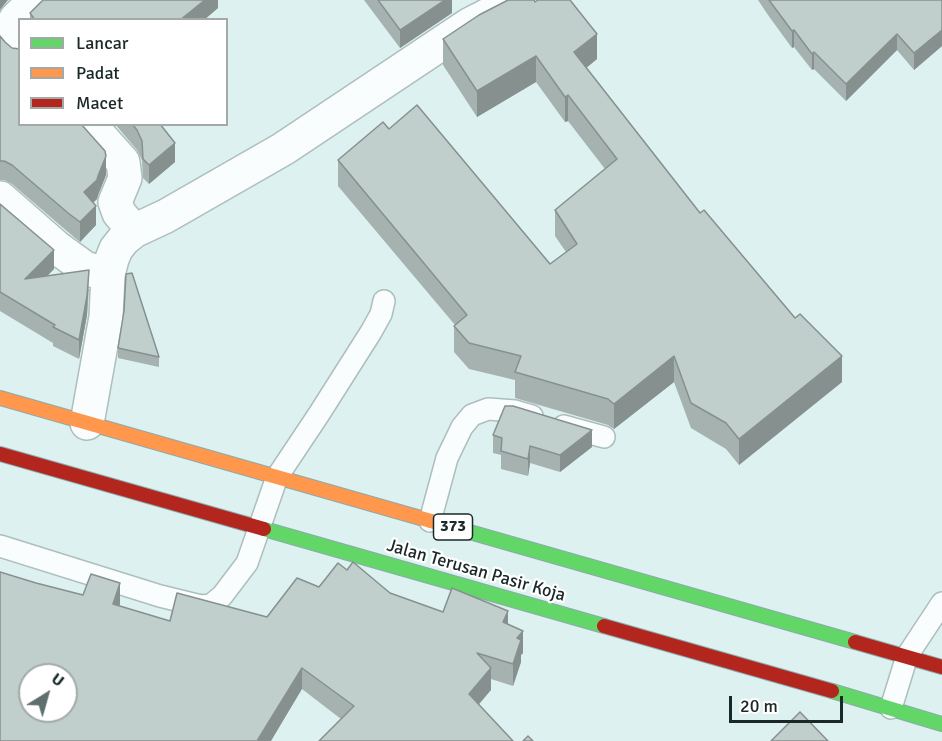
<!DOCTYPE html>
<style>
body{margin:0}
#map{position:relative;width:942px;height:741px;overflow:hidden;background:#dcf1f0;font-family:Signika,sans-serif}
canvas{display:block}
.legend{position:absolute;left:18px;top:18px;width:210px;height:108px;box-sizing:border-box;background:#fff;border:2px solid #a3a9a9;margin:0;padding:8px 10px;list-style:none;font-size:18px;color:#1a2928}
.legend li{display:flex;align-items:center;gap:12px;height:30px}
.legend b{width:30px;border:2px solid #a3a9a9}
.north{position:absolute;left:18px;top:663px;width:60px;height:60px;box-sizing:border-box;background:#fff;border:2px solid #a3a9a9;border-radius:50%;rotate:37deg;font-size:16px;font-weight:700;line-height:24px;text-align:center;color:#1a2928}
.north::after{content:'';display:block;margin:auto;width:21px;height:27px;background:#5e6f6e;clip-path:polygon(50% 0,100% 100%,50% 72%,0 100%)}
.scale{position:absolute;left:729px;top:696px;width:114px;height:27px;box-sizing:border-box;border:3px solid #1a2928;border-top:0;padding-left:8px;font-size:18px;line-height:21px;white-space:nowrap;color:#1a2928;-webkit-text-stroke:4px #fff;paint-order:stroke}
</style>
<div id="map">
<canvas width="942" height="741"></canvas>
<ul class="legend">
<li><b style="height:8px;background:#63d668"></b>Lancar</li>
<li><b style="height:8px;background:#ff974d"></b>Padat</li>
<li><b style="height:8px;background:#b3261e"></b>Macet</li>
</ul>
<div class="north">U</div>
<div class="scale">20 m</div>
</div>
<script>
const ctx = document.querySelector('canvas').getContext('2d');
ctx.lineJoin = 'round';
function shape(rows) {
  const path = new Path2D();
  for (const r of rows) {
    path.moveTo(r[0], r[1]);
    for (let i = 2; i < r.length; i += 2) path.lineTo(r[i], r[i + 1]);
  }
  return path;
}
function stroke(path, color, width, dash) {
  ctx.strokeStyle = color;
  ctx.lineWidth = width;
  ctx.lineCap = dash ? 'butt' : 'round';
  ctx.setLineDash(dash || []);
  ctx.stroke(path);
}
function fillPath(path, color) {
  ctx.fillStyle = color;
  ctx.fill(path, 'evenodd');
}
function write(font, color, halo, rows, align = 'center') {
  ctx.font = font + ' Signika,sans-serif';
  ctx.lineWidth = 4.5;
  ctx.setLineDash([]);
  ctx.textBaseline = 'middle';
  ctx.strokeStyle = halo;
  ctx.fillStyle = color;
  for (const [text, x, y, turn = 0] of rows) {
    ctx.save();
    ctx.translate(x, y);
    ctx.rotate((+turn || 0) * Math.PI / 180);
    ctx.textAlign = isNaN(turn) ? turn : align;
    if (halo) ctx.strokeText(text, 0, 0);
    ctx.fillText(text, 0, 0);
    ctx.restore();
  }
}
const lane = shape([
 [564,426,604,437],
 [430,521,447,458,462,427,472,415,488,409,515,411,532,416],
 [0,546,160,596,201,606,211,605,222,596,247,563,277,477,319,414,371,332,381,314,384,301],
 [891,708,907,656,942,603]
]);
const street = shape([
 [20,50,7,33,16,19,35,0],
 [89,124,123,162,125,178,115,202,119,213,134,231],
 [0,198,56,247,85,268,108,275],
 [87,423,106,317,108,275,112,259,116,249,124,239,134,231,166,216,283,149,469,25,517,0]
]);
const fast = shape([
 [431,521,855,642],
 [264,529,604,626],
 [832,691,942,724]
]);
const slow = shape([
 [0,398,431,521]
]);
const jam = shape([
 [0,454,264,529],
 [604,626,832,691],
 [855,642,942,667]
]);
const wall = shape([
 [218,0,218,8,204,20,30,20,30,13],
 [364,0,452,0,452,13,400,48],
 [758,0,942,0,942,46,914,70,897,50,846,101,814,69,812,70,794,47,792,48,768,15],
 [0,36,106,175,98,195,97,199,93,203,96,225,80,242,68,232,12,184,4,180,0,180],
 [443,39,597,59,586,68,700,213,842,382,739,465,726,449,691,428,674,382,614,429,608,425,515,398,515,380,469,369,454,352,454,326,455,325,338,186,338,160,389,129,550,264,566,252,555,236,555,210,605,169,568,121,565,122,536,82,477,117,443,65],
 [115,124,165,124,162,127,175,162,149,184,143,178,142,160,137,150],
 [0,204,54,269,47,276,89,289,87,315,79,359,53,346,53,343,0,311],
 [118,348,159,357,159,367,118,358],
 [493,435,592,447,560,472,530,463,528,476,501,469,501,455,493,453],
 [347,570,390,593,443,612,508,624,523,653,521,655,521,662,513,686,491,679,491,690,341,719,302,689,36,583,120,604,119,606,170,621,267,617]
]);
const shadedWall = shape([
 [0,0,8,0,0,10],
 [205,0,218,0,218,8,204,20,180,20],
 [445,0,452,0,452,13,400,48,400,30],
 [794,30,794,47,792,48,792,31],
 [942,30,942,46,914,70,914,53],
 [597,34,597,59,574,78,574,52],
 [897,34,897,50,846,101,846,84],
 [814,52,814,69,812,70,812,54],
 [536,56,536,82,477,117,477,91],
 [568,95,568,121,565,122,565,97],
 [175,143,175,162,149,184,149,165],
 [106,156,106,175,98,195,97,199,84,211,84,192,98,176],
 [96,206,96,225,80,242,80,222],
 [54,250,54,269,25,298,25,279],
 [89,270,87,315,79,359,79,340],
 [674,356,674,382,614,429,614,404],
 [842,356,842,382,739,465,739,439],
 [592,430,592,447,560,472,560,455],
 [530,446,530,463,528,476,528,459],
 [120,583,120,604,113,626,113,604],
 [508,611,508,633,503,622],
 [523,631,523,653,521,655,521,662,513,686,513,664,517,638],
 [302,668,302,689,271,741,257,741],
 [491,668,491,690,469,716,469,694]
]);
const building = shape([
 [43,0,205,0,180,20,35,20,30,13,43,0],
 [378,0,445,0,400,30,378,0],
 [508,0,534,0,535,2,538,0,570,0,597,34,574,52,700,213,704,210,795,318,800,314,842,356,739,439,726,423,691,403,674,356,614,404,608,399,515,372,521,356,469,343,454,326,467,315,338,160,383,122,389,129,417,105,550,264,577,244,555,210,617,159,568,95,565,97,536,56,477,91,443,39,479,15,508,0],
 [769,0,942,0,942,30,914,53,897,34,846,84,814,52,812,54,794,30,792,31,769,0],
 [0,36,5,42,12,48,20,49,20,124,81,124,105,151,106,156,98,176,97,180,84,192,96,206,80,222,68,213,12,165,4,161,0,161,0,36],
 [132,124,160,124,175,143,149,165,143,159,142,141,137,130,132,124],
 [0,204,54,250,25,279,89,270,87,296,79,340,53,327,55,325,0,292,0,204],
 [132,273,159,357,118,348,124,311,126,274,132,273],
 [505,406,513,406,592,430,560,455,530,446,528,459,501,451,502,438,493,435,505,406],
 [353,562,390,593,443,612,452,588,508,611,503,622,523,631,517,638,521,640,513,664,477,653,491,668,469,694,513,741,319,741,354,706,302,668,257,741,0,741,0,572,36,583,83,595,91,574,120,583,113,604,170,621,177,593,267,617,297,578,319,587,338,563,347,570,353,562],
 [30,675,66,675,66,711,30,711,30,675],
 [800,712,828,741,771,741,800,712],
 [528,736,533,741,523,741,528,736]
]);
const shields = [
 [453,527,39]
];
const shieldNames = [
 ["373",453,527]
];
const streetNames = [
 ["Jalan Terusan Pasir Koja",476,571,16]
];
stroke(lane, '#adbebd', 24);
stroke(street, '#adbebd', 36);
stroke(fast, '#8aaaaf', 16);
stroke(slow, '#8aaaaf', 16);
stroke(jam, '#8aaaaf', 16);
stroke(lane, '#fafdfd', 21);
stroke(street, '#fafdfd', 33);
stroke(fast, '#63d668', 14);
stroke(slow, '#ff974d', 14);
stroke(jam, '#b3261e', 14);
fillPath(wall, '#a5b2af');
fillPath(shadedWall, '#86918f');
fillPath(building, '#c0cfcc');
stroke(building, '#86918f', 1.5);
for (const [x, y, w] of shields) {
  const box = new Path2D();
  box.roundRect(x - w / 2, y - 13, w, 26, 4.5);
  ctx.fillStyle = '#fff';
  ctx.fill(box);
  stroke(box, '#1a2928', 1.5);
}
write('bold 16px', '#1a2928', null, shieldNames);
write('18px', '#1a2928', '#fff', streetNames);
</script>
